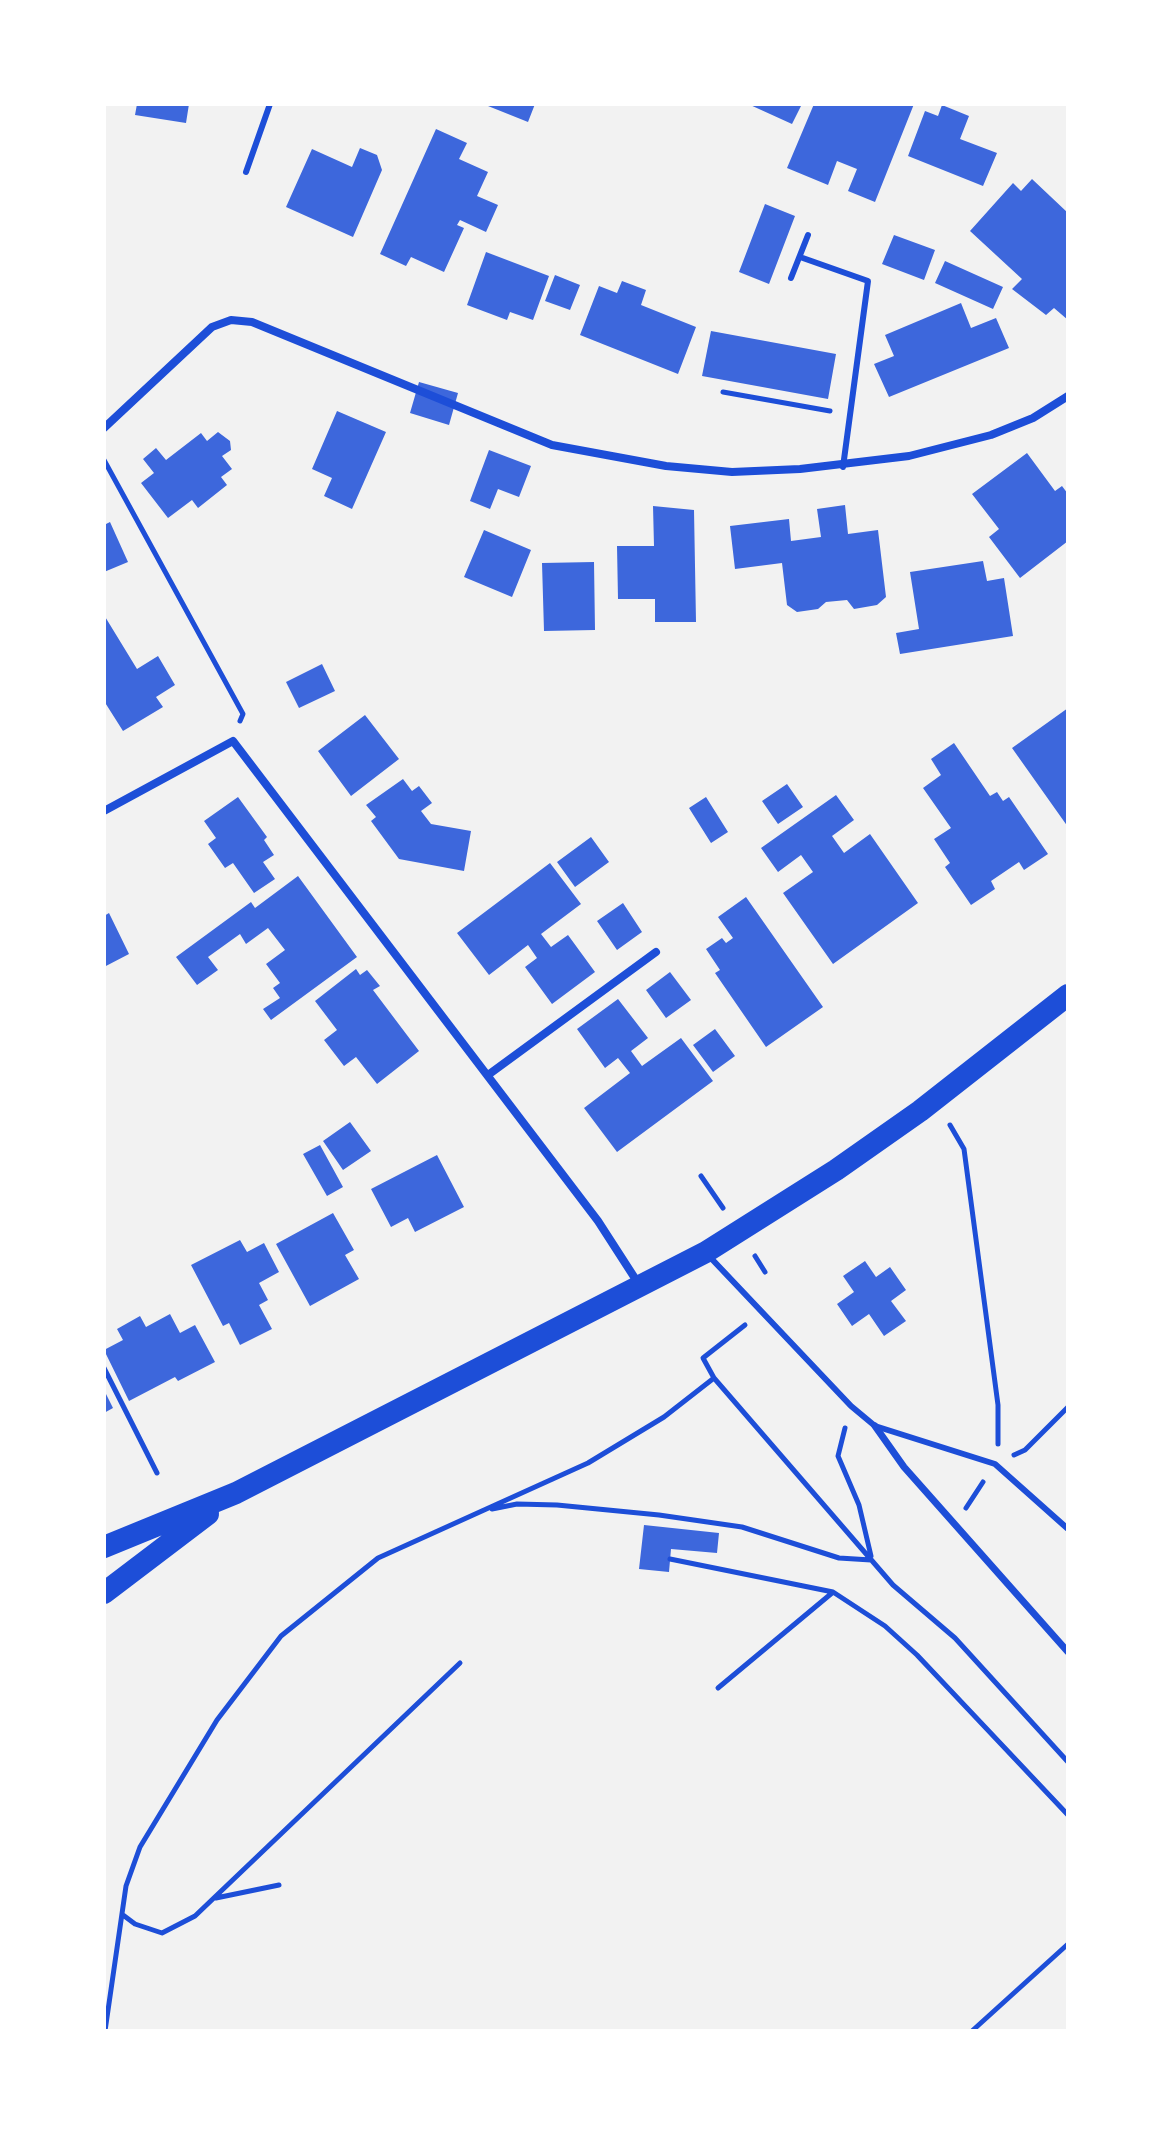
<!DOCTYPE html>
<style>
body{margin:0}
#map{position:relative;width:1172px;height:2135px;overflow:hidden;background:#f2f2f2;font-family:Lato,sans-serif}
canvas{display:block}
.frame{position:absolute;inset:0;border:106px solid #fff;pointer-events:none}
</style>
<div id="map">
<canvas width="1172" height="2135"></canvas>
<div class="frame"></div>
</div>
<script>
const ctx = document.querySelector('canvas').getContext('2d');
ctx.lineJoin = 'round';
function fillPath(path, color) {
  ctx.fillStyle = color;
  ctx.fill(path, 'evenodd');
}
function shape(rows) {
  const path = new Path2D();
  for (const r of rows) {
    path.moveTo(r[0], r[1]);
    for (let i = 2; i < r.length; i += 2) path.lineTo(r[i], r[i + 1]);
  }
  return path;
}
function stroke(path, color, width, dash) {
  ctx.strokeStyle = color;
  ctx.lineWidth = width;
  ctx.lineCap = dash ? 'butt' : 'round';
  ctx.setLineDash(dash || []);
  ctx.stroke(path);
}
const building = shape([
 [137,104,189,104,186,123,135,115],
 [483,104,535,104,528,122],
 [748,104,802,104,792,124],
 [814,104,914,104,875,202,848,191,857,169,837,161,828,185,787,168],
 [942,105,969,116,960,139,997,153,983,186,908,156,925,111,938,116],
 [436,129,467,143,459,159,488,172,477,196,498,205,486,232,460,220,457,225,464,228,444,272,411,257,406,266,380,254],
 [360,148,377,155,382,170,353,237,286,207,312,149,352,167],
 [1032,179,1068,213,1068,320,1054,308,1046,315,1012,289,1022,279,970,231,1013,183,1021,191],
 [765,204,795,216,769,284,739,272],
 [894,235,935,250,924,280,882,264],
 [486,252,549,276,533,320,510,312,507,320,467,305],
 [945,261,1003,287,993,309,935,283],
 [555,275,580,285,570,310,545,301],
 [622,281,646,290,641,305,696,327,678,374,580,335,599,286,617,293],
 [961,303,971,328,996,318,1009,348,889,397,874,364,894,356,885,335],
 [711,331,836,354,828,399,702,376],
 [419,382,458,393,449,425,410,413],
 [337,411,386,432,352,509,324,496,332,478,312,469],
 [218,432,230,441,231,450,222,456,232,469,221,477,227,485,198,508,192,500,168,518,141,483,154,473,143,459,156,448,166,460,201,433,207,441],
 [489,450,531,466,519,497,498,489,490,509,470,501],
 [1027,453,1055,491,1062,486,1068,494,1068,541,1020,578,989,537,999,529,972,494],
 [845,505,848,534,878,530,886,597,877,605,854,609,847,600,826,602,818,609,797,612,787,605,782,563,735,569,730,526,789,519,791,541,821,537,817,509],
 [653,506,694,510,696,622,655,622,655,599,618,599,617,546,654,546],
 [110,522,128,562,104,572,104,525],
 [484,530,531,550,512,597,464,577],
 [983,561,987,581,1004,578,1013,636,900,654,896,633,919,629,910,572],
 [594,562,595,630,544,631,542,563],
 [104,615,137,669,158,656,175,685,156,697,163,707,123,731,104,701],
 [322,664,335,691,299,708,286,682],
 [1068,708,1068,827,1012,748],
 [365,715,399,759,351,796,318,751],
 [954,743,990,796,997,792,1003,801,1009,797,1048,854,1024,870,1019,862,991,881,995,889,971,905,945,867,950,863,934,839,951,828,923,788,941,775,931,759],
 [403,779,412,791,419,786,432,803,421,811,431,824,471,831,464,871,399,859,371,821,376,817,366,805],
 [787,784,803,807,778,824,762,801],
 [836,795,854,820,832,836,844,853,870,834,918,903,833,964,783,893,813,872,801,855,778,872,761,848],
 [238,797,267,837,264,840,274,855,263,862,275,879,254,893,233,863,225,868,208,844,216,838,204,821],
 [706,797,728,832,711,843,689,808],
 [591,837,609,862,575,887,557,862],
 [550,863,581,904,541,934,551,947,568,935,595,972,552,1004,525,967,537,958,528,945,489,975,457,933],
 [298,876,357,957,271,1020,263,1009,280,998,273,988,280,983,266,964,285,950,268,928,246,944,240,934,208,957,218,970,197,985,176,957,251,902,255,908],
 [746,897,823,1007,766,1047,715,973,720,970,706,949,722,938,726,943,733,938,718,917],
 [623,903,642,932,617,950,597,921],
 [109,913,129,954,104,967,104,916],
 [356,969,360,975,367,970,380,986,373,990,419,1051,377,1084,356,1057,344,1066,324,1040,337,1030,315,1001],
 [670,972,691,1000,666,1018,646,990],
 [618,999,648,1038,631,1051,642,1066,681,1038,713,1081,617,1152,584,1108,630,1073,618,1058,605,1068,577,1029],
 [715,1029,735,1056,713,1072,693,1045],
 [350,1122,371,1151,343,1170,323,1141],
 [320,1145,343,1187,327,1196,303,1154],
 [437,1155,464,1207,415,1232,408,1218,391,1227,371,1189],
 [333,1213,354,1250,345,1255,359,1279,310,1306,276,1244],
 [240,1240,247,1252,264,1243,279,1272,259,1283,268,1300,259,1305,272,1329,240,1345,229,1323,223,1326,191,1265],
 [865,1261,876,1277,890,1267,906,1290,891,1301,906,1321,884,1336,869,1314,852,1326,837,1304,854,1292,843,1276],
 [170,1314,180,1333,195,1325,215,1362,178,1381,175,1377,129,1401,104,1350,123,1340,117,1329,140,1316,146,1327],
 [104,1390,113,1408,104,1413],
 [644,1525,719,1533,717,1553,671,1549,669,1572,639,1569]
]);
const path = shape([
 [723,392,830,411],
 [104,460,243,714,240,721],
 [950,1125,964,1149,998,1405,998,1444],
 [701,1176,723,1208],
 [755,1256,765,1272],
 [745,1325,703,1358,714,1378,893,1585,955,1638,1068,1762],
 [104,1368,157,1473],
 [845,1428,838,1456,859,1505,871,1556],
 [1014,1455,1025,1450,1068,1407],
 [966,1508,983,1482],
 [492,1509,517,1504,557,1505,659,1515,742,1527,839,1558,871,1560],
 [670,1559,833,1592,885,1626,917,1655,1068,1815],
 [718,1688,832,1593],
 [216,1898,279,1885],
 [123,1915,135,1924,162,1933,195,1916,460,1663],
 [105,2031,126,1886,140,1847,217,1720,281,1636,378,1558,588,1463,664,1417,714,1378],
 [972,2031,1068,1944]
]);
const service = shape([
 [246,172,270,104],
 [800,257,868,281,843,467],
 [791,278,808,235],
 [708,1255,851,1406,875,1426,995,1464,1068,1529]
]);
const pedestrian = shape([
 [875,1426,904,1467,1068,1652]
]);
const minor = shape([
 [104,428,212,327,231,320,252,322,552,445,666,466,732,472,800,469,909,456,991,435,1033,418,1068,396],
 [104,811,233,741,598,1221,638,1283],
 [488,1075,656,952]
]);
const trunk = shape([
 [104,1547,236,1493,706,1252,836,1170,920,1111,1068,995],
 [104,1593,208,1514]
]);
fillPath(building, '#3d67dc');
stroke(path, '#1d4ed8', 5);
stroke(service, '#1d4ed8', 6);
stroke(pedestrian, '#1d4ed8', 7);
stroke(minor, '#1d4ed8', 8);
stroke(trunk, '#1d4ed8', 22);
</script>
